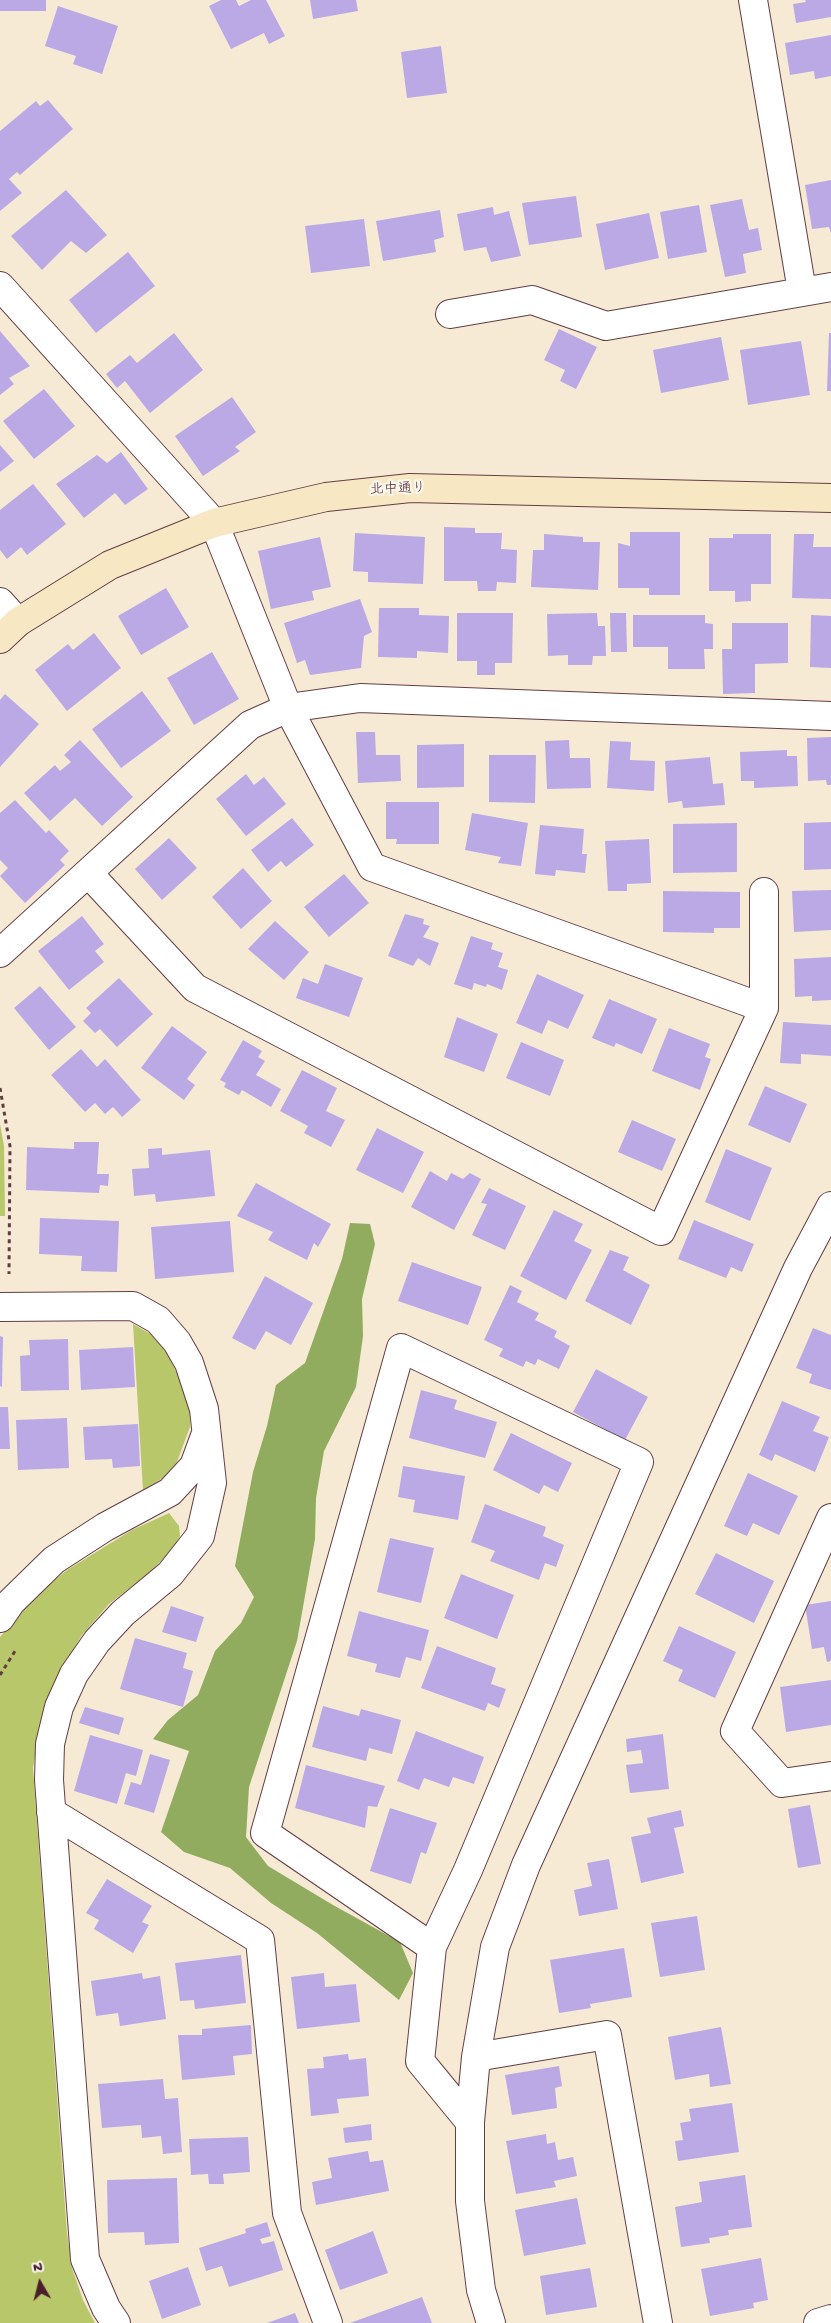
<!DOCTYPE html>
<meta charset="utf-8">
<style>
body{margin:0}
#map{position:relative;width:831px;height:2323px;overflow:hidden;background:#f6ead5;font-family:"Gochi Hand",sans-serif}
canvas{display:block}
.north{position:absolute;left:15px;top:2258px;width:50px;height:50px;-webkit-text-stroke:4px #fbf7ec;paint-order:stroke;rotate:352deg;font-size:14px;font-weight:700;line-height:20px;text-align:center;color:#4a1f2b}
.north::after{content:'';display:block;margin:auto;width:18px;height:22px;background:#4a1f2b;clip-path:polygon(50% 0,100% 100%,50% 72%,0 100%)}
</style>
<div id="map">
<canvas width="831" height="2323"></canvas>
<div class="north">N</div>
</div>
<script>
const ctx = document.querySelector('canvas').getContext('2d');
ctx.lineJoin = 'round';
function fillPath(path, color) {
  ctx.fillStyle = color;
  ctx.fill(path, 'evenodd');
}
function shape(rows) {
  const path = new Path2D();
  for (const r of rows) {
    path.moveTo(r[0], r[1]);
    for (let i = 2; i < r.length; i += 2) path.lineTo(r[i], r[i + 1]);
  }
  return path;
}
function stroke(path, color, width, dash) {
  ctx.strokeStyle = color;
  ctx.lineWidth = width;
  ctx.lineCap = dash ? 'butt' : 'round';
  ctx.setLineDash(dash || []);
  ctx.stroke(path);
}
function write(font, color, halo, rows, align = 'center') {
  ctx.font = font + ' "Gochi Hand","Klee One",sans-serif';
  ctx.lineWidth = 4.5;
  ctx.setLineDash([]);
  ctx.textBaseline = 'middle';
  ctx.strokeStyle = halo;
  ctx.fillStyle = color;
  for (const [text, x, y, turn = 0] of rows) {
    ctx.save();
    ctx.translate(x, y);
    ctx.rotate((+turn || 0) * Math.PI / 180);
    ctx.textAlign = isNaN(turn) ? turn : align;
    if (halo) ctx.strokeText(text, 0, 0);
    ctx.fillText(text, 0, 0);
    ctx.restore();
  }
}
const green = shape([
 [0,1124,4,1146,5,1216,0,1216],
 [133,1324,154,1336,168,1354,188,1398,191,1413,190,1427,177,1462,164,1477,143,1491],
 [169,1513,179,1526,180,1536,173,1549,149,1573,109,1604,82,1635,57,1676,42,1715,33,1768,67,2233,72,2268,83,2300,95,2323,0,2323,0,1637,33,1598,67,1570,132,1530]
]);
const forest = shape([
 [350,1223,370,1224,375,1244,362,1299,363,1336,356,1387,324,1451,316,1498,315,1539,297,1641,249,1787,246,1837,268,1866,333,1905,400,1942,413,1973,399,2000,317,1933,271,1903,230,1868,184,1852,161,1832,189,1751,153,1739,168,1720,198,1695,215,1651,241,1623,254,1597,235,1566,253,1472,267,1426,276,1385,305,1363,342,1259]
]);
const building = shape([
 [0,0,46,0,46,11,0,11],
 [221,0,236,0,239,6,251,0,266,0,285,36,269,44,264,33,231,49,209,6],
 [310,0,356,0,358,11,313,19],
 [805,0,831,0,831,17,796,23,793,4,806,2],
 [58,6,118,26,102,74,73,64,76,56,45,46],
 [831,35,831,76,815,79,814,71,790,75,785,43],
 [441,46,447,93,407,98,401,52],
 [48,100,73,129,20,175,17,172,9,179,22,193,0,211,0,131,36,101,40,106],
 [831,180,831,233,829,227,812,229,805,185],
 [66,190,107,235,86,253,71,241,42,270,11,236],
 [576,196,582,237,529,245,522,203],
 [742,199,749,230,758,228,762,250,743,254,746,273,725,277,710,205],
 [699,205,707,252,668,259,660,212],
 [493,207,494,215,509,211,521,256,491,262,486,247,464,251,457,214],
 [440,210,444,237,434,240,436,252,383,261,376,221],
 [649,213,659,258,605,270,596,224],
 [364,219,370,266,311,273,305,226],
 [128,252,155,286,96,333,69,300],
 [559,329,597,347,576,389,560,381,565,370,544,360],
 [0,331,30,366,9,378,14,384,0,395],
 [174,333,203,370,150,413,125,381,117,388,106,374,130,355,137,363],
 [829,333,831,333,831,391,827,391],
 [721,337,729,380,661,393,653,350],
 [801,341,810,395,748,405,740,350],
 [44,389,75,426,34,459,3,421],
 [232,397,256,432,235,447,240,451,203,476,175,436],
 [0,445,14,461,0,472],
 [121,452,148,489,125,505,115,493,84,518,56,484,97,455,107,463],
 [33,484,66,524,27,555,21,547,7,559,0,550,0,510],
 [444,527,475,528,475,533,502,533,501,549,517,550,516,583,497,582,496,591,478,591,477,581,444,581],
 [630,532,680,532,680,595,649,595,649,588,618,588,618,543,630,546],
 [355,533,425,537,423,584,368,582,368,572,353,571],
 [544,534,583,537,583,542,600,542,598,590,531,587,533,550,544,550],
 [733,534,771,534,771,584,751,584,751,601,735,602,735,591,709,591,709,538,733,538],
 [794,534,814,534,813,547,831,547,831,599,792,598],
 [320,537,331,587,312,591,314,600,271,609,258,551],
 [166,588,189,627,141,655,118,616],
 [360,599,372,632,364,636,361,668,310,675,305,660,297,663,284,623],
 [379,608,419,608,419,615,449,616,448,653,417,651,417,658,378,657],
 [457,613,513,613,512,663,495,663,495,675,477,675,477,661,457,661],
 [597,613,598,626,605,626,606,656,593,656,592,665,568,665,568,655,548,656,547,614],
 [610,613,626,613,627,652,611,652],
 [633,615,705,615,705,623,713,624,713,649,704,649,705,669,668,669,668,647,633,647],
 [811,615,831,616,831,668,810,667],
 [732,623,788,623,788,663,755,664,755,693,723,694,722,649,732,649],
 [94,633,121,668,67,711,35,670,68,644,73,650],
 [212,652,239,699,194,725,167,678],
 [142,691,171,731,121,768,92,729],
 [5,694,39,724,0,767,0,700],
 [356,732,375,732,376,755,400,755,401,781,358,783],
 [831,737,831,785,827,785,826,780,808,781,807,738],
 [80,740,133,797,102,826,75,798,50,821,24,793,55,765,60,771,71,762,64,755],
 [569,740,570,758,590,758,591,788,547,789,545,741],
 [610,741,631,742,630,760,655,761,654,791,607,788],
 [464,744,464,787,417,788,417,745],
 [787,750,787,756,797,756,798,786,754,788,754,781,741,781,740,752],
 [489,755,536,755,535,803,489,802],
 [710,757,713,784,723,783,725,805,683,808,682,801,668,803,665,761],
 [246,774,254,785,264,777,286,804,246,836,216,799],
 [15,800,46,833,49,830,69,851,60,860,65,865,25,903,0,876,8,868,0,860,0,813],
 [386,802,439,802,439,844,396,844,397,839,386,839],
 [472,813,528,823,521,866,498,863,501,857,465,850],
 [292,818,314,845,286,867,281,861,268,872,251,850],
 [831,822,831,869,804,870,804,823],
 [737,823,737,872,673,873,673,824],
 [540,825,584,829,582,854,587,854,585,873,556,870,555,876,535,874],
 [169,838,197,868,162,900,135,869],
 [649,839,651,883,627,884,627,891,608,891,605,841],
 [243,868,272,901,241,929,212,897],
 [344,874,369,903,329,937,304,907],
 [831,890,831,930,794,932,792,891],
 [663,891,740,892,740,928,714,928,714,933,663,932],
 [405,914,424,919,423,924,430,926,423,937,439,943,430,966,418,958,413,966,388,956],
 [82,916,104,944,95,951,104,962,69,990,38,951],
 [275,921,309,952,284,980,248,949],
 [471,936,493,943,491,949,503,953,498,967,508,970,502,990,487,984,486,987,474,983,472,990,454,984],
 [831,957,831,1000,812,1001,812,996,795,997,794,959],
 [325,964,363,978,349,1017,296,998,303,978,318,984],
 [537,974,584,995,568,1029,548,1020,542,1034,516,1023],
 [119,978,153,1014,117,1047,100,1029,95,1033,83,1021,91,1013,86,1008],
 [40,986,76,1027,49,1050,14,1008],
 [609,999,657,1019,642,1054,616,1043,614,1047,592,1038],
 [457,1017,498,1034,484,1072,444,1057],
 [783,1022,831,1025,831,1056,801,1054,801,1064,780,1063],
 [172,1026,207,1052,187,1079,195,1085,184,1100,141,1068],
 [669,1028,710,1044,705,1057,711,1059,700,1090,652,1071],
 [243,1040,262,1051,258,1057,265,1061,256,1075,281,1089,271,1107,242,1090,239,1095,224,1087,226,1083,220,1080],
 [521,1042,564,1060,550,1096,506,1078],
 [81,1049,97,1067,105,1059,141,1100,122,1117,113,1107,105,1114,95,1103,85,1112,51,1075],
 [302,1070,337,1088,326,1111,345,1120,331,1147,304,1133,308,1126,280,1111],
 [765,1086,807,1104,790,1143,748,1125],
 [632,1120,676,1139,662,1171,618,1152],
 [377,1128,424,1152,403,1193,356,1170],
 [74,1142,99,1142,97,1174,109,1174,108,1186,100,1185,99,1193,26,1190,27,1147,74,1149],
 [162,1148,162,1155,210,1150,215,1196,156,1202,155,1194,134,1196,132,1169,149,1168,148,1149],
 [726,1149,772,1168,750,1221,705,1202],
 [430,1171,447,1181,451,1173,463,1179,470,1173,481,1179,454,1230,411,1207],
 [256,1183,331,1224,318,1247,314,1243,307,1260,268,1240,273,1232,237,1216],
 [489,1188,526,1206,505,1250,472,1235,487,1204,481,1203],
 [554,1210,583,1224,574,1241,592,1250,566,1300,520,1276],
 [40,1218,119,1221,117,1272,81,1271,82,1256,39,1254],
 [694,1220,754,1244,742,1272,731,1267,726,1278,678,1259],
 [230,1221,234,1272,155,1279,151,1227],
 [610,1250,629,1257,623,1270,650,1285,631,1325,585,1301],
 [412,1262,482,1287,468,1325,398,1301],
 [265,1276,313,1303,291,1345,266,1331,255,1350,232,1338],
 [510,1285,522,1291,517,1302,539,1313,535,1320,557,1331,554,1337,570,1346,559,1369,538,1359,535,1365,526,1361,523,1367,499,1356,503,1349,484,1340],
 [813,1328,831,1335,831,1390,809,1383,812,1374,796,1368],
 [0,1336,3,1337,2,1387,0,1386],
 [68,1339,69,1390,21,1391,20,1356,30,1355,29,1340],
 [133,1347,135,1387,81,1390,79,1350],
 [596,1369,648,1397,625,1440,573,1412],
 [421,1390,457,1400,454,1409,497,1422,485,1458,409,1438],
 [782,1401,820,1417,813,1431,829,1437,815,1472,775,1454,772,1461,759,1455],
 [0,1407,8,1407,10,1449,0,1449],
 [67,1418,69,1468,18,1470,16,1420],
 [138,1424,140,1466,113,1468,112,1459,85,1460,83,1427],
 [511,1433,572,1463,558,1492,544,1485,539,1494,493,1470],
 [403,1466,465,1476,458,1520,413,1512,415,1500,398,1497],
 [748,1473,798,1496,779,1535,753,1523,747,1536,724,1526],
 [485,1504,546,1527,543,1536,564,1545,556,1567,545,1563,539,1580,490,1561,495,1551,471,1542],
 [390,1538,434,1548,421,1603,377,1592],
 [716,1553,774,1581,754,1623,695,1594],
 [461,1574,514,1595,497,1639,444,1618],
 [831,1601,831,1661,827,1662,824,1647,812,1649,805,1605],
 [171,1606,204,1617,196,1642,162,1632],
 [359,1611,429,1630,421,1661,406,1657,400,1678,375,1672,377,1664,347,1656],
 [679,1626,736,1652,715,1698,678,1681,683,1670,663,1661],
 [135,1638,187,1653,183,1668,193,1671,183,1707,120,1689],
 [437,1646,496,1668,491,1684,506,1689,499,1708,488,1703,485,1711,421,1688],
 [831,1680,831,1725,786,1732,780,1687],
 [323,1706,359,1716,361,1709,401,1720,392,1754,369,1748,366,1761,312,1747],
 [85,1707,124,1718,119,1735,79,1723],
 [416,1731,484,1757,474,1784,453,1777,449,1787,424,1778,419,1790,397,1781],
 [663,1734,669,1789,630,1793,626,1765,643,1763,641,1750,627,1752,626,1739],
 [90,1735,143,1750,136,1776,126,1773,117,1804,74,1791],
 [150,1754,170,1760,154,1813,124,1804,131,1782,141,1785],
 [306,1765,385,1786,377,1807,368,1806,365,1828,295,1808],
 [810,1805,821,1864,798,1868,788,1809],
 [390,1808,437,1823,426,1854,421,1852,411,1884,370,1871],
 [681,1810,684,1826,674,1828,684,1873,641,1883,631,1837,651,1833,647,1818],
 [609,1859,618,1909,579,1916,574,1890,592,1886,587,1863],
 [107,1879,152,1906,142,1922,149,1925,133,1953,94,1929,99,1920,86,1913],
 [697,1916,705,1970,660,1977,651,1923],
 [624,1948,632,1997,590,2004,591,2008,559,2013,550,1960],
 [241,1955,246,2003,195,2009,194,2000,180,2001,175,1963],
 [142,1973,143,1979,160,1976,166,2019,120,2026,118,2013,96,2016,91,1981],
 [324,1973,325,1987,356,1984,360,2022,297,2029,291,1977],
 [251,2025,252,2054,233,2056,235,2075,182,2080,178,2035,202,2035,202,2029],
 [721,2027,731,2084,710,2087,709,2074,675,2080,668,2037],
 [348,2054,349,2060,366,2058,369,2096,337,2099,339,2113,311,2116,307,2069,324,2068,323,2057],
 [559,2066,562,2086,555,2088,557,2108,512,2115,505,2075],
 [163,2079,165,2099,178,2098,182,2152,163,2154,161,2136,142,2138,141,2125,102,2128,98,2084],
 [732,2103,739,2152,678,2161,675,2141,683,2140,680,2123,691,2121,689,2109],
 [371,2124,372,2140,345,2143,343,2128],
 [546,2134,547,2144,555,2142,558,2160,573,2157,577,2176,554,2181,556,2187,516,2194,506,2141],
 [248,2137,250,2172,223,2174,224,2184,209,2184,208,2174,191,2175,189,2139],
 [368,2151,370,2162,383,2160,389,2191,316,2205,312,2182,332,2178,328,2158],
 [745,2175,752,2227,728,2230,729,2235,709,2238,710,2243,681,2247,675,2207,702,2202,699,2182],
 [177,2178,179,2243,145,2245,144,2232,108,2233,107,2180],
 [577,2198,586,2244,524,2256,515,2210],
 [267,2222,271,2236,260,2239,262,2244,274,2241,283,2270,229,2287,222,2266,206,2271,199,2248,246,2233,245,2229],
 [373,2231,388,2273,340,2290,325,2250],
 [761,2258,768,2300,753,2303,754,2308,710,2316,701,2269],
 [188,2267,201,2305,162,2319,149,2281],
 [590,2268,597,2307,546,2315,540,2276],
 [422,2297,432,2323,350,2323],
 [295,2313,299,2323,267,2323]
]);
const path = shape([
 [0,1088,10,1146,9,1274],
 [0,1675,17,1648]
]);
const street = shape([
 [753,0,802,291],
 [0,286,214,523,288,708,372,867,764,1008],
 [450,314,532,300,606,326,831,287],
 [0,602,18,622],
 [89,874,195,988,661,1231,764,1008,764,892],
 [0,953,250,725,288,708,360,698,831,716],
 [0,1307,133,1306,158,1320,177,1342,189,1363,204,1409,212,1483,200,1536,170,1574,123,1613,97,1641,74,1674,59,1707,50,1744,49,1780,85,2259,106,2308,116,2323],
 [831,1518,735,1731,782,1783,831,1776],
 [0,1618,11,1602,54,1560,105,1527,170,1492,194,1466,205,1436],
 [51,1812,260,1940,287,2213,328,2323],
 [432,1947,265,1833,401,1348,639,1462,468,1870,432,1947,420,2061,470,2122],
 [476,2057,607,2035,658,2323],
 [491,2323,481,2290,470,2201,470,2122,476,2057,495,1947,526,1865,798,1268,831,1206],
 [818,2323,831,2319]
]);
const secondary = shape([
 [0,639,18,622,110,565,214,523,326,497,410,488,831,498]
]);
const streetNames = [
 ["北中通り",398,490,-2]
];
fillPath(green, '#b7c76a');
fillPath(forest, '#91ac5e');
fillPath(building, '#bba9e5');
stroke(street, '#643d44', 30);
stroke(secondary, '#643d44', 30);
stroke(path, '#643d44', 3, [4, 4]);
stroke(street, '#fff', 28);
stroke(secondary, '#f7e8c3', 28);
write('14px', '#4a1f2b', '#fbf7ec', streetNames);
</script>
